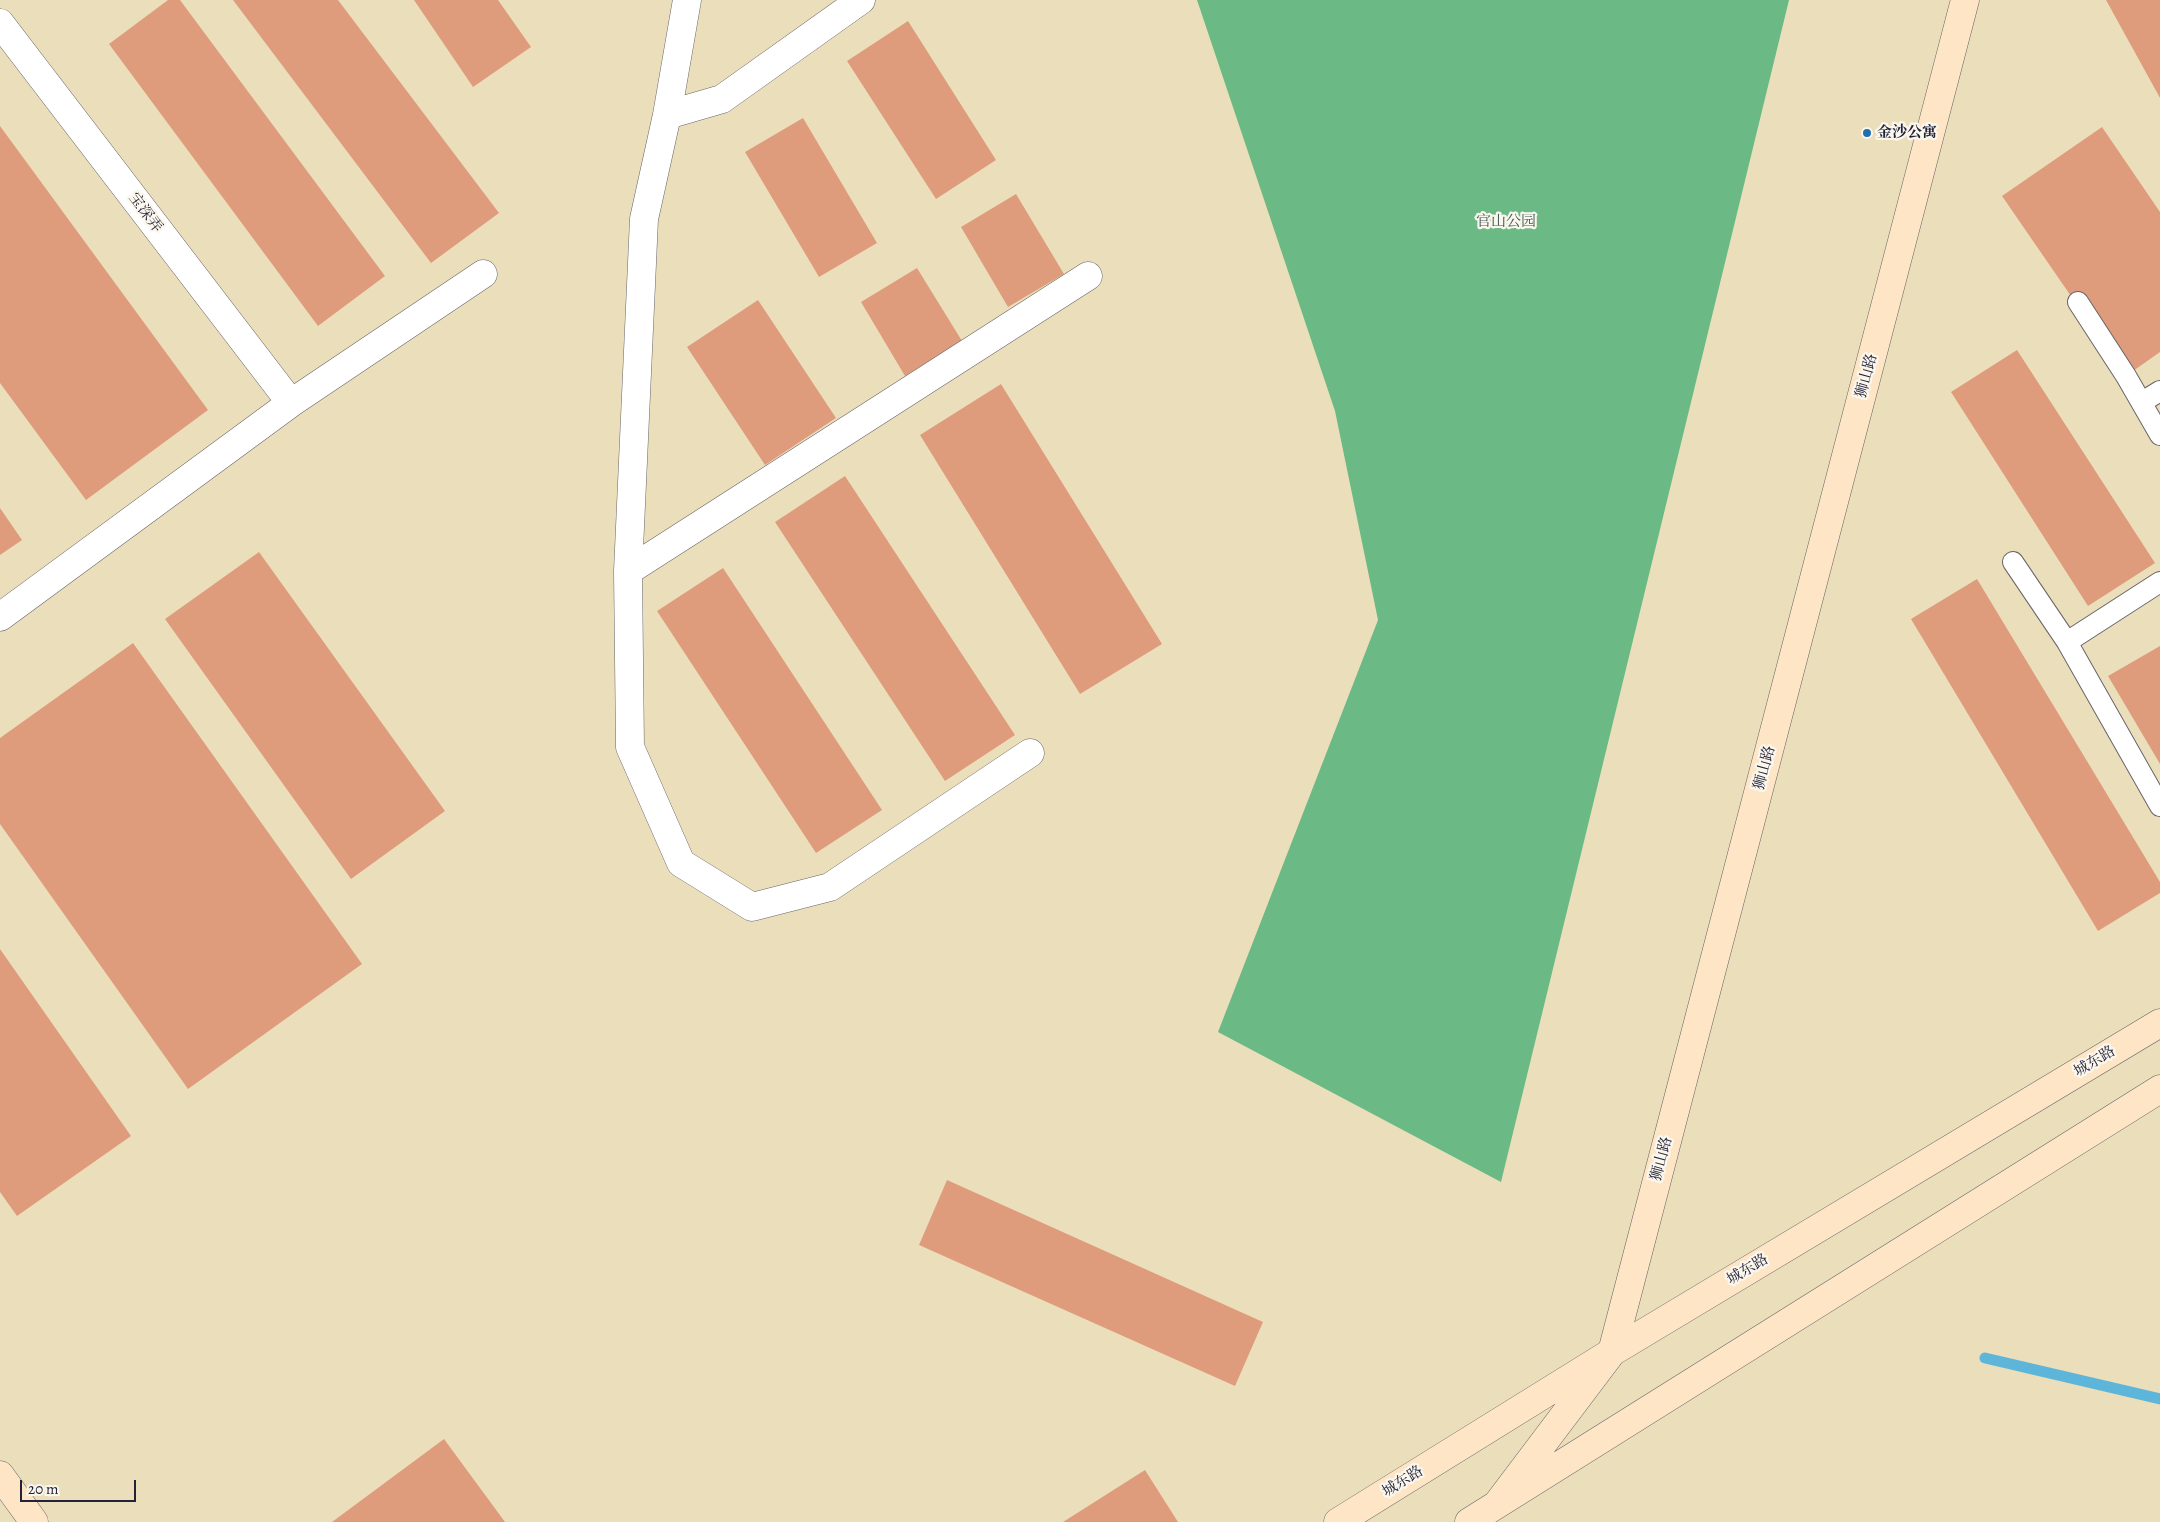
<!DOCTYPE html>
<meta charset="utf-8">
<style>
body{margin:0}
#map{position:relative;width:2160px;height:1522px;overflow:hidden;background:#ebdfbb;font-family:Alegreya,serif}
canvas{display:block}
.scale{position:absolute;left:20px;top:1480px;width:116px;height:22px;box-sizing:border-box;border:2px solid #22223b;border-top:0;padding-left:6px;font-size:15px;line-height:18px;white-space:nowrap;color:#22223b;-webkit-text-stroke:4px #fbf7ec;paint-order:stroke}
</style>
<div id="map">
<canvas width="2160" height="1522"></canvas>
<div class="scale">20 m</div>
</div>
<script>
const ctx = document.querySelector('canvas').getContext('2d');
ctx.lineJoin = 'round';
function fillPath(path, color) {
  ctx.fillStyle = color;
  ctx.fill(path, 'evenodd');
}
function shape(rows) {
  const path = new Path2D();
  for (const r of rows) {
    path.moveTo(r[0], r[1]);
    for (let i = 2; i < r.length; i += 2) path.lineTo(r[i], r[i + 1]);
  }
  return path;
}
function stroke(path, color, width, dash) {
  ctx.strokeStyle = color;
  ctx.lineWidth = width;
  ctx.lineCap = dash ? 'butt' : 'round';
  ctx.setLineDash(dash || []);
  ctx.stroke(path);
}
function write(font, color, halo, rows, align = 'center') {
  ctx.font = font + ' Alegreya,"Noto Serif SC",serif';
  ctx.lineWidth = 4.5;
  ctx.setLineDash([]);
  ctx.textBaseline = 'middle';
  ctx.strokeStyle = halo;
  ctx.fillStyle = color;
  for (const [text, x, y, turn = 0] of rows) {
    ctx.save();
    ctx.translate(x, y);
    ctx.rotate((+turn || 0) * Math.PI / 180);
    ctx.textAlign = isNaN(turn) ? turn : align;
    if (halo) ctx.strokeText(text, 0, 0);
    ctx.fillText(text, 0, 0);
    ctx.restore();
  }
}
const forest = shape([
 [1197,0,1789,0,1501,1182,1218,1032,1378,620,1335,411]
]);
const stream = shape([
 [1985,1358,2160,1399]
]);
const building = shape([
 [168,0,180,0,385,276,318,326,109,44],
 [233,0,338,0,499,213,431,263],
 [414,0,498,0,531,47,473,87],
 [2106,0,2160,0,2160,98],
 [908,21,996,160,936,199,847,61],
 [803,118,877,243,819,277,745,152],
 [0,126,208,410,86,500,0,383],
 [2102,127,2160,212,2160,352,2126,376,2002,196],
 [1016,194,1064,274,1008,307,961,227],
 [917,268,962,341,905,376,861,302],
 [758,300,836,418,765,465,687,347],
 [2017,350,2155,563,2088,606,1951,392],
 [1001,384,1162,644,1080,694,920,435],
 [845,476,1015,735,945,781,775,522],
 [0,508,22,540,0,555],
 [259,552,445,811,351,879,165,619],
 [723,568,882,810,816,853,657,611],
 [1977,579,2160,882,2160,893,2098,931,1911,619],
 [133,643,362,964,188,1089,0,824,0,738],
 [2160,646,2160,764,2108,676],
 [0,949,131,1136,17,1216,0,1192],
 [947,1180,1263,1322,1235,1386,919,1245],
 [444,1439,505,1522,332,1522],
 [1145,1470,1178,1522,1063,1522]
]);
const lane = shape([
 [2078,302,2126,376,2160,435],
 [2142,402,2160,391],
 [2013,562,2067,642,2160,806],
 [2067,642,2160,582]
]);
const street = shape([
 [687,0,667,115,644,219,628,571,630,747,681,863,752,907,830,887,1030,753],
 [0,23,291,403],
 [667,115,722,99,861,0],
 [628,571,1088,276],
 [0,617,291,403,483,274]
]);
const secondary = shape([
 [0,1475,34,1522],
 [1498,1503,1612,1352,1965,0],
 [1338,1522,1612,1352,2160,1023],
 [1469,1522,2160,1089]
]);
const markers = [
 [1867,133,5,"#1f6fb2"]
];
const poiNames = [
 ["金沙公寓",1877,133]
];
const streetNames = [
 ["宝深弄",145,213,53],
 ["狮山路",1867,376,-75],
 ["狮山路",1765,768,-75],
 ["城东路",2095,1062,-31],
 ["狮山路",1662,1159,-75],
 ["城东路",1748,1270,-31],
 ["城东路",1403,1482,-32]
];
const parkNames = [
 ["官山公园",1506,222]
];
fillPath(forest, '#6bb984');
stroke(stream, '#5db6da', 11);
fillPath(building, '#df9c7d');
stroke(lane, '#686468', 22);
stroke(street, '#686468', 29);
stroke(secondary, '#686468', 29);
stroke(lane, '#fff', 20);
stroke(street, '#fff', 28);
stroke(secondary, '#fde5c5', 28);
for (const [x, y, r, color] of markers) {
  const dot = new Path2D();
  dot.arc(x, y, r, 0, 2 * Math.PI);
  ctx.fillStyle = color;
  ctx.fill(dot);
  stroke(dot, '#fbf7ec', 2);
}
write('bold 15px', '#22223b', '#fbf7ec', poiNames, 'left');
write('15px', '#22223b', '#fbf7ec', streetNames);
write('15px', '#3f5958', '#fbf7ec', parkNames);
</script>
